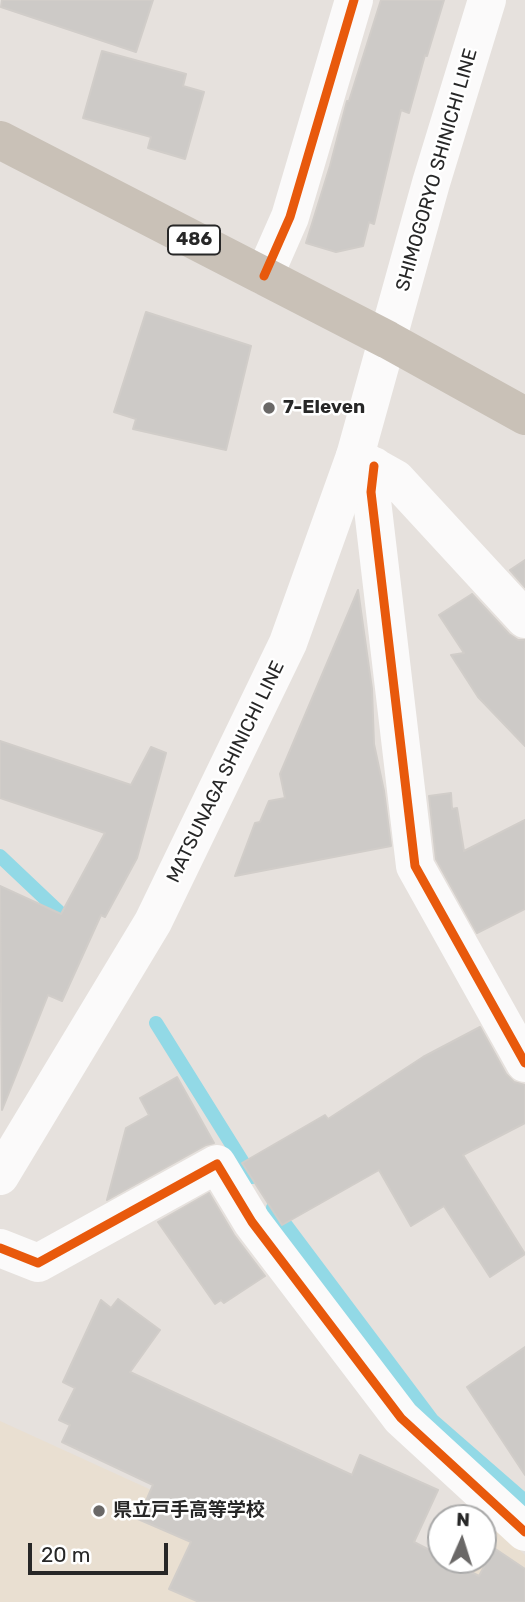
<!DOCTYPE html>
<meta charset="utf-8">
<style>
body{margin:0}
#map{position:relative;width:525px;height:1602px;overflow:hidden;background:#e6e1dd;font-family:Rubik,sans-serif}
canvas{display:block}
.north{position:absolute;left:427px;top:1504px;width:70px;height:70px;box-sizing:border-box;background:#fff;border:2px solid #a9a9a9;border-radius:50%;rotate:3deg;font-size:19px;font-weight:700;line-height:28px;text-align:center;color:#272727}
.north::after{content:'';display:block;margin:auto;width:24px;height:32px;background:#6a6867;clip-path:polygon(50% 0,100% 100%,50% 72%,0 100%)}
.scale{position:absolute;left:28px;top:1543px;width:140px;height:32px;box-sizing:border-box;border:4px solid #272727;border-top:0;padding-left:9px;font-size:21px;line-height:24px;white-space:nowrap;color:#272727;-webkit-text-stroke:5px #fff;paint-order:stroke}
</style>
<div id="map">
<canvas width="525" height="1602"></canvas>
<div class="north">N</div>
<div class="scale">20 m</div>
</div>
<script>
const ctx = document.querySelector('canvas').getContext('2d');
ctx.lineJoin = 'round';
function fillPath(path, color) {
  ctx.fillStyle = color;
  ctx.fill(path, 'evenodd');
}
function shape(rows) {
  const path = new Path2D();
  for (const r of rows) {
    path.moveTo(r[0], r[1]);
    for (let i = 2; i < r.length; i += 2) path.lineTo(r[i], r[i + 1]);
  }
  return path;
}
function stroke(path, color, width, dash) {
  ctx.strokeStyle = color;
  ctx.lineWidth = width;
  ctx.lineCap = dash ? 'butt' : 'round';
  ctx.setLineDash(dash || []);
  ctx.stroke(path);
}
function write(font, color, halo, rows, align = 'center') {
  ctx.font = font + ' Rubik,"Noto Sans JP",sans-serif';
  ctx.lineWidth = 5;
  ctx.setLineDash([]);
  ctx.textBaseline = 'middle';
  ctx.strokeStyle = halo;
  ctx.fillStyle = color;
  for (const [text, x, y, turn = 0] of rows) {
    ctx.save();
    ctx.translate(x, y);
    ctx.rotate((+turn || 0) * Math.PI / 180);
    ctx.textAlign = isNaN(turn) ? turn : align;
    if (halo) ctx.strokeText(text, 0, 0);
    ctx.fillText(text, 0, 0);
    ctx.restore();
  }
}
const education = shape([
 [0,1421,397,1602,0,1602],
 [496,1528,525,1555,525,1602,456,1602,479,1560,483,1560,483,1552]
]);
const stream = shape([
 [0,856,75,927],
 [156,1023,252,1177],
 [273,1208,432,1420,525,1501]
]);
const building = shape([
 [2,0,153,0,136,52,1,7,2,0],
 [381,0,444,0,427,56,425,55,409,113,401,110,374,224,369,222,363,246,336,252,306,243,330,166,347,101,349,101,381,0],
 [102,51,186,74,183,86,204,92,185,159,148,148,151,137,83,118,102,51],
 [146,312,251,346,226,450,133,429,136,419,114,412,146,312],
 [525,560,525,587,510,570,525,560],
 [358,590,372,689,374,744,384,791,391,846,235,876,255,823,260,822,269,801,285,798,280,774,358,590],
 [472,594,509,634,518,640,525,640,525,746,478,697,451,655,464,653,439,615,472,594],
 [0,741,131,785,151,747,166,753,137,858,105,917,101,915,62,1001,48,995,2,1110,0,886,61,914,105,833,0,798,0,741],
 [451,793,452,809,457,808,464,851,525,820,525,909,477,933,436,859,429,796,451,793],
 [480,1027,506,1074,514,1082,525,1085,525,1123,463,1155,525,1254,490,1277,444,1206,411,1226,379,1170,282,1225,242,1163,325,1115,328,1119,423,1057,480,1027],
 [177,1077,214,1143,206,1145,107,1200,126,1128,149,1115,140,1098,177,1077],
 [209,1193,234,1235,265,1276,224,1303,221,1300,215,1304,158,1222,209,1193],
 [118,1299,160,1330,130,1372,352,1475,360,1455,438,1490,414,1542,441,1556,441,1560,448,1560,479,1576,494,1548,525,1569,525,1602,199,1602,169,1589,191,1542,138,1519,153,1485,62,1442,70,1425,59,1420,75,1388,63,1382,101,1300,111,1308,118,1299],
 [525,1347,525,1475,467,1387,525,1347]
]);
const minor = shape([
 [264,276,290,217,354,0],
 [355,456,396,479,525,619],
 [374,466,371,492,415,866,525,1063],
 [0,1248,38,1263,217,1164,252,1222,401,1418,525,1532]
]);
const secondary = shape([
 [0,1176,153,922,288,643,355,456,431,183,487,0]
]);
const trunk = shape([
 [0,140,388,340,525,416]
]);
const cycleway = shape([
 [264,276,290,217,354,0],
 [374,466,371,492,415,866,525,1063],
 [0,1248,38,1263,217,1164,252,1222,401,1418,525,1532]
]);
const markers = [
 [269,408,7,"#6a6867"],
 [99,1511,7,"#6a6867"]
];
const shields = [
 [194,240,52]
];
const shieldNames = [
 ["486",194,240]
];
const streetNames = [
 ["SHIMOGORYO SHINICHI LINE",437,170,-74],
 ["MATSUNAGA SHINICHI LINE",226,772,-64]
];
const poiNames = [
 ["7-Eleven",283,408],
 ["県立戸手高等学校",113,1511]
];
fillPath(education, '#e9dfd1');
stroke(stream, '#92d9e6', 14);
fillPath(building, '#cdcac7');
stroke(building, '#d1cdc9', 2);
stroke(minor, '#fbfafa', 38);
stroke(secondary, '#fbfafa', 38);
stroke(trunk, '#c9c1b7', 38);
stroke(cycleway, '#e8590c', 9);
for (const [x, y, r, color] of markers) {
  const dot = new Path2D();
  dot.arc(x, y, r, 0, 2 * Math.PI);
  ctx.fillStyle = color;
  ctx.fill(dot);
  stroke(dot, '#fff', 2.5);
}
for (const [x, y, w] of shields) {
  const box = new Path2D();
  box.roundRect(x - w / 2, y - 14.5, w, 29, 5);
  ctx.fillStyle = '#fff';
  ctx.fill(box);
  stroke(box, '#272727', 2);
}
write('bold 18px', '#272727', null, shieldNames);
write('19px', '#272727', '#fff', streetNames);
write('bold 19px', '#272727', '#fff', poiNames, 'left');
</script>
